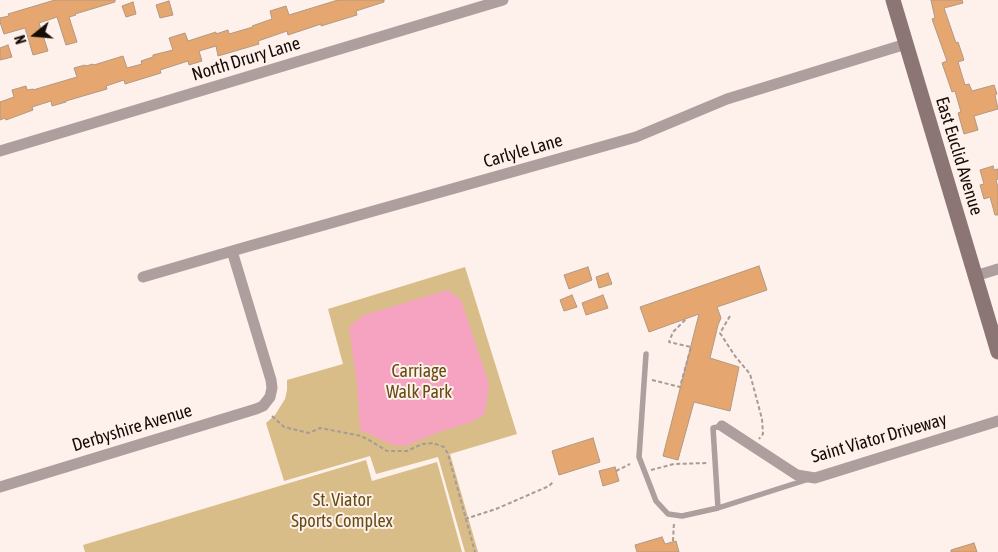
<!DOCTYPE html>
<style>
body{margin:0}
#map{position:relative;width:998px;height:552px;overflow:hidden;background:#fef0eb;font-family:"Asap Condensed",sans-serif}
canvas{display:block}
.north{position:absolute;left:10px;top:10px;width:50px;height:50px;-webkit-text-stroke:4px #fef0eb;paint-order:stroke;rotate:253deg;font-size:14px;font-weight:700;line-height:20px;text-align:center;color:#150b07}
.north::after{content:'';display:block;margin:auto;width:18px;height:22px;background:#150b07;clip-path:polygon(50% 0,100% 100%,50% 72%,0 100%)}
</style>
<div id="map">
<canvas width="998" height="552"></canvas>
<div class="north">N</div>
</div>
<script>
const ctx = document.querySelector('canvas').getContext('2d');
ctx.lineJoin = 'round';
function fillPath(path, color) {
  ctx.fillStyle = color;
  ctx.fill(path, 'evenodd');
}
function shape(rows) {
  const path = new Path2D();
  for (const r of rows) {
    path.moveTo(r[0], r[1]);
    for (let i = 2; i < r.length; i += 2) path.lineTo(r[i], r[i + 1]);
  }
  return path;
}
function stroke(path, color, width, dash) {
  ctx.strokeStyle = color;
  ctx.lineWidth = width;
  ctx.lineCap = dash ? 'butt' : 'round';
  ctx.setLineDash(dash || []);
  ctx.stroke(path);
}
function write(font, color, halo, rows, align = 'center') {
  ctx.font = font + ' "Asap Condensed",sans-serif';
  ctx.lineWidth = 4;
  ctx.setLineDash([]);
  ctx.textBaseline = 'middle';
  ctx.strokeStyle = halo;
  ctx.fillStyle = color;
  for (const [text, x, y, turn = 0] of rows) {
    ctx.save();
    ctx.translate(x, y);
    ctx.rotate((+turn || 0) * Math.PI / 180);
    ctx.textAlign = isNaN(turn) ? turn : align;
    if (halo) ctx.strokeText(text, 0, 0);
    ctx.fillText(text, 0, 0);
    ctx.restore();
  }
}
const green = shape([
 [465,267,517,434,450,454,478,552,465,552,438,457,376,474,370,456,284,481,266,423,275,415,285,399,287,390,287,380,343,364,328,309],
 [366,460,372,481,437,462,462,552,85,552,83,545]
]);
const water = shape([
 [448,290,461,300,489,384,485,414,472,422,439,432,406,446,393,445,360,430,357,384,349,327,364,315]
]);
const building = shape([
 [55,0,115,0,115,2,75,14,76,15,69,17,77,42,66,45,57,17,39,23,48,51,33,55,25,28,4,34,0,22,0,18,9,16,8,14,55,0],
 [338,0,384,0,384,2,356,11,357,15,321,26,321,24,288,35,287,31,258,41,259,44,218,56,216,46,199,51,202,61,189,65,188,61,160,70,161,73,125,84,124,80,106,86,107,89,66,101,66,102,52,106,51,101,32,107,33,110,6,120,5,118,0,120,0,102,14,97,12,90,26,86,27,90,33,89,33,90,77,77,74,68,85,65,86,66,93,64,94,65,123,56,127,68,142,64,141,61,153,57,153,55,173,50,169,38,185,33,188,41,216,32,216,34,228,30,229,34,253,27,252,26,272,19,270,11,286,6,289,15,338,0],
 [931,0,962,0,963,3,944,8,956,43,958,42,964,60,958,62,965,85,969,84,972,91,994,85,997,94,995,95,998,109,974,116,978,130,964,134,958,113,961,112,955,91,952,92,942,63,947,61,932,19,935,18,931,0],
 [169,1,173,15,160,18,156,5,169,1],
 [133,2,136,14,126,17,122,6,133,2],
 [8,45,12,57,0,60,0,48,8,45],
 [993,166,994,170,998,169,998,179,996,180,998,187,998,215,995,215,990,197,984,199,980,185,984,184,980,170,993,166],
 [759,266,767,290,717,307,721,318,718,325,710,358,739,367,730,411,694,402,678,460,663,456,699,314,649,332,640,307,759,266],
 [588,267,592,280,569,289,564,275,588,267],
 [608,273,612,284,599,288,596,277,608,273],
 [572,295,577,307,564,311,560,300,572,295],
 [603,295,608,308,586,315,582,303,603,295],
 [593,438,600,462,559,475,552,451,593,438],
 [615,467,619,481,603,486,599,471,615,467],
 [662,537,665,544,676,541,679,552,637,552,635,545,662,537],
 [974,543,977,552,951,552,951,550,974,543]
]);
const path = shape([
 [730,316,720,333,735,356,750,374,762,419,763,434,759,439],
 [652,380,680,387,691,347,669,342,673,332,686,319],
 [272,416,284,427,309,433,320,428,361,436,369,440,387,451,407,451,422,444,433,443,444,447,448,454,475,552],
 [651,470,674,464,708,463],
 [616,471,630,464],
 [465,519,496,509,549,486,554,481],
 [673,541,674,522]
]);
const lane = shape([
 [646,354,639,457,656,501,668,514,682,516,718,508,713,428,722,426],
 [718,508,809,479]
]);
const street = shape([
 [0,151,503,0],
 [975,276,998,269],
 [143,277,246,247,636,137,727,99,906,44],
 [722,426,797,475,815,478,998,421],
 [0,487,256,409,263,406,270,397,272,388,271,380,232,251]
]);
const secondary = shape([
 [893,0,998,352]
]);
const streetNames = [
 ["North Drury Lane",246,59,-17],
 ["Carlyle Lane",523,151,-16],
 ["East Euclid Avenue",959,156,73],
 ["Derbyshire Avenue",132,428,-17],
 ["Saint Viator Driveway",879,438,-16]
];
const parkNames = [
 ["Carriage",419,371],
 ["Walk Park",419,392],
 ["St. Viator",342,500],
 ["Sports Complex",342,521]
];
fillPath(green, '#d8bd88');
fillPath(water, '#f5a3c1');
fillPath(building, '#e5a76f');
stroke(building, '#b09883', 1);
stroke(path, '#a89b96', 2, [4, 2.5]);
stroke(lane, '#ae9e9e', 5.5);
stroke(street, '#ae9e9e', 11);
stroke(secondary, '#8c7575', 15);
write('18px', '#150b07', '#fef0eb', streetNames);
write('18px', '#654d12', '#fef0eb', parkNames);
</script>
